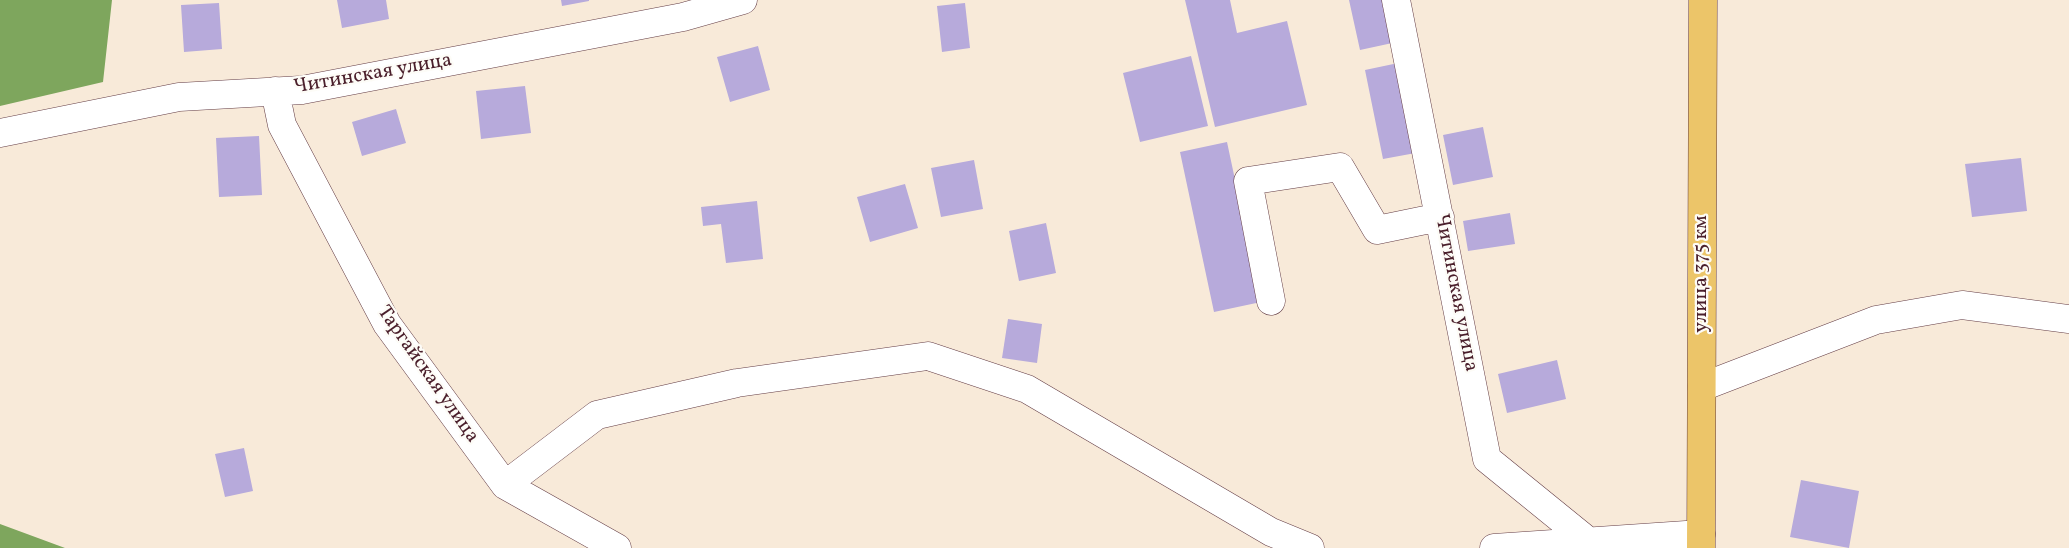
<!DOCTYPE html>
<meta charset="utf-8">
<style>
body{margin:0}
canvas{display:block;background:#f8ead9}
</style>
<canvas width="2069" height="548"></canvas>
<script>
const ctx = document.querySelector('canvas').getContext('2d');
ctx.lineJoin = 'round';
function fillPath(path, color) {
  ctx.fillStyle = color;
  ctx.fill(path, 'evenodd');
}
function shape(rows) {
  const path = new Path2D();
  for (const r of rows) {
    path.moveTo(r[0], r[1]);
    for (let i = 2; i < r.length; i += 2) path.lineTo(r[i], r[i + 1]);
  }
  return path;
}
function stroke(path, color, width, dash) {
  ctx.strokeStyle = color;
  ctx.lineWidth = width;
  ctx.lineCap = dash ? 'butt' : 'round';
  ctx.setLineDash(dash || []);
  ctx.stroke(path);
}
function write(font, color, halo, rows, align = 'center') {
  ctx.font = font + ' Vollkorn,serif';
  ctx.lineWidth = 4.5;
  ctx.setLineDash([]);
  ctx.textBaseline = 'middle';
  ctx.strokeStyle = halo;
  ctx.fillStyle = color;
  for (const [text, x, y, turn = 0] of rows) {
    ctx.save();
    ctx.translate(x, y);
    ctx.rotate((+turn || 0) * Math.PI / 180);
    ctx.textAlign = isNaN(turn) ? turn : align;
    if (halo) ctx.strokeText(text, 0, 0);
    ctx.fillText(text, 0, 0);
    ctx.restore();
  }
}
const forest = shape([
 [0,0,112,0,103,82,0,106],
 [0,524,65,548,0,548]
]);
const building = shape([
 [337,0,386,0,389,19,342,28],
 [561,0,589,0,589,1,562,6],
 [1185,0,1230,0,1237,33,1287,21,1307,105,1215,127],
 [1349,0,1387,0,1397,42,1360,50],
 [219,3,222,49,184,52,181,5],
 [965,3,970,48,942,52,937,6],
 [758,46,770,90,730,102,717,57],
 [1191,56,1208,126,1140,142,1123,73],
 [1403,62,1421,152,1383,159,1365,70],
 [525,86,531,133,481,139,476,91],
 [396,109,406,143,362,156,352,122],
 [1483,127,1493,177,1453,185,1443,135],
 [259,136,262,195,219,197,216,138],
 [1227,142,1261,302,1214,312,1180,152],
 [2021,158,2027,211,1972,217,1965,164],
 [974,160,983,209,941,217,931,168],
 [905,184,918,228,870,242,857,197],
 [757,201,763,259,726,263,721,224,703,226,701,207],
 [1510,213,1515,244,1468,251,1463,221],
 [1046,223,1056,273,1019,281,1009,231],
 [1008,319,1042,324,1037,363,1002,358],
 [1557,360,1566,399,1507,413,1498,374],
 [244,448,253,491,225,497,215,454],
 [1801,480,1859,491,1849,548,1790,537]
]);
const minor = shape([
 [1396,0,1487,459,1588,541],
 [275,91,282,125,387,324,505,485,617,548],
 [0,133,179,97,302,90,683,17,743,0],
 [1271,301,1248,181,1340,167,1377,230,1440,217],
 [1702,387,1876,320,1962,305,2069,319],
 [505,485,597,415,737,383,928,356,1027,389,1271,532,1310,548],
 [1494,548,1701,534]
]);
const major = shape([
 [1701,548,1703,0]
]);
const streetNames = [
 ["Читинская улица",373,75,-10],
 ["улица 375 км",1702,274,-90],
 ["Читинская улица",1455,293,79],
 ["Таргайская улица",427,375,55]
];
fillPath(forest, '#7ea65d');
fillPath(building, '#b7aadb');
stroke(minor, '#643d45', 29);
stroke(major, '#643d45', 29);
stroke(minor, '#fff', 28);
stroke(major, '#ecc569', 28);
write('20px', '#4a1f2b', '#fdfcf7', streetNames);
</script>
